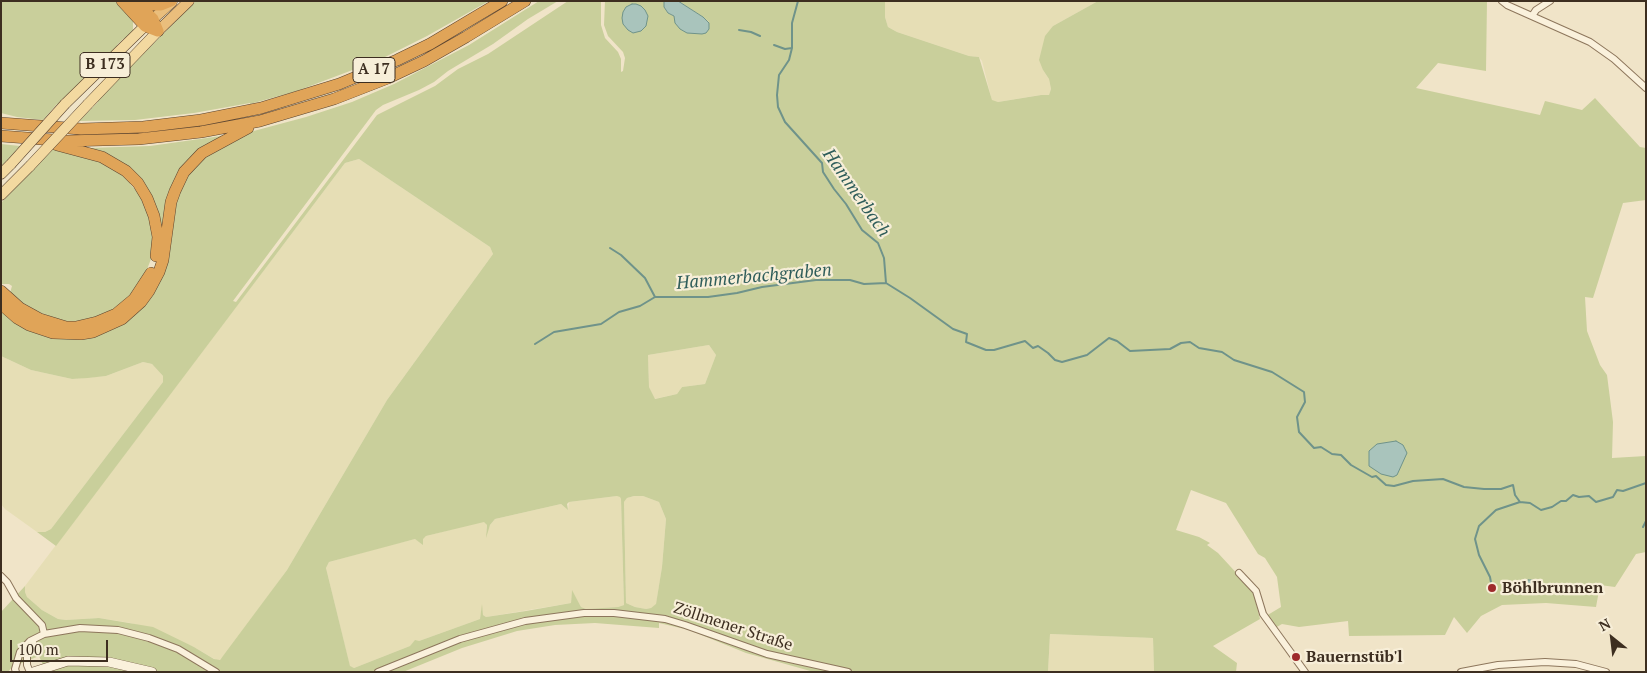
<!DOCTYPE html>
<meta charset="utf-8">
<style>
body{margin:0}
#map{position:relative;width:1647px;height:673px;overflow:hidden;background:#f0e4c8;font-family:"PT Serif",serif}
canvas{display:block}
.frame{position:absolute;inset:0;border:2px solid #3d2e20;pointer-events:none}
.north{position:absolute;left:1587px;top:613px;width:50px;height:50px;-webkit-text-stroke:4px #f7eed8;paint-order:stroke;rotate:331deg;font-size:14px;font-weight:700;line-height:20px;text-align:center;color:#3d2e20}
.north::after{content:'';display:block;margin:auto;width:18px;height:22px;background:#3d2e20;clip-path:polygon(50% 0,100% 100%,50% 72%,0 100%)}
.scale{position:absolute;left:10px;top:640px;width:98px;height:22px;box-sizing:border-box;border:2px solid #3d2e20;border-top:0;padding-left:6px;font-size:15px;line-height:18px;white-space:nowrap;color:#3d2e20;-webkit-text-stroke:4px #f7eed8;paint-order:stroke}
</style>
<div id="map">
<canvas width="1647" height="673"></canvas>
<div class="frame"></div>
<div class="north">N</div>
<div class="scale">100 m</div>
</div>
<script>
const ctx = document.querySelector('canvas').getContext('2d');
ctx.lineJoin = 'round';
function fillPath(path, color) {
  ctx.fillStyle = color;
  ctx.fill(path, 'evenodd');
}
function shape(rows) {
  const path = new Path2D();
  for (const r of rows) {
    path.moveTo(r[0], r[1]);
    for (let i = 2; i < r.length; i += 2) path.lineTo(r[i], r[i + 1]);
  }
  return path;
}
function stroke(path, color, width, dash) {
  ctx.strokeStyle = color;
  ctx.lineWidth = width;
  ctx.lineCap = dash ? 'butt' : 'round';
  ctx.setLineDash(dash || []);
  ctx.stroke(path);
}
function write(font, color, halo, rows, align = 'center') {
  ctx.font = font + ' "PT Serif",serif';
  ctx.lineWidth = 4.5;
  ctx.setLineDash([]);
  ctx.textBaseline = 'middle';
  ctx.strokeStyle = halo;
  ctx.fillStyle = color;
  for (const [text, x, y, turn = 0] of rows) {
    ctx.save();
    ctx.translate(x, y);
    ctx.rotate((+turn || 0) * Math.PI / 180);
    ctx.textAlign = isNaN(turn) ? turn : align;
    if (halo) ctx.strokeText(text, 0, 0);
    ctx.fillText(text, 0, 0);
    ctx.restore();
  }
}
const farmland = shape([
 [885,1,1098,1,1053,26,1043,70,1049,79,1051,89,1049,95,1040,95,998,102,992,101,982,61,979,57,969,56,897,32,888,27,885,17],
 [359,159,490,247,493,254,387,400,287,570,232,646,223,657,218,661,194,647,131,623,99,618,66,620,58,619,42,610,27,597,25,592,25,586,345,163],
 [709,345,716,355,705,384,682,387,677,394,654,399,649,387,648,355],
 [1,356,31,370,72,379,106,376,143,362,152,364,163,376,163,382,51,529,45,532,37,532,5,509,1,504],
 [617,496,620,496,621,499,624,605,618,607,586,609,581,607,572,591,571,603,486,617,483,615,482,608,480,619,419,641,415,641,410,646,354,668,350,667,326,568,329,562,390,545,415,539,419,541,426,536,484,521,487,525,486,534,490,525,495,519,561,504,568,510,569,502],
 [634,496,643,496,659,502,666,519,662,567,656,605,651,608,646,609,635,607,626,603,624,502,627,498],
 [1050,634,1153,638,1154,672,1048,672]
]);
const green = shape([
 [1,1,115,1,133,20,133,31,127,38,123,39,117,45,117,49,60,104,57,104,43,120,17,117,1,113],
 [196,1,489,1,427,36,379,60,297,91,250,104,250,103,194,113,135,120,79,121,98,102,97,100],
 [539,1,558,1,528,19,493,44,448,71,434,82,419,90,383,105,376,110,233,301,236,302,377,115,435,86,458,69,488,54,568,1,601,1,601,25,605,38,618,52,621,59,621,72,623,71,625,58,623,52,608,36,604,25,605,1,664,1,664,7,668,13,706,32,709,29,709,22,703,17,678,1,885,1,885,17,888,27,897,32,969,56,979,57,992,100,998,102,1041,95,1049,95,1051,89,1049,79,1043,70,1039,60,1045,36,1053,26,1098,1,1487,1,1486,71,1438,63,1416,88,1540,115,1545,101,1582,110,1595,98,1640,147,1646,148,1646,200,1623,203,1593,298,1585,297,1587,331,1600,365,1607,375,1613,422,1612,458,1646,456,1646,552,1636,554,1615,587,1600,585,1596,607,1546,603,1502,605,1481,616,1467,633,1454,617,1445,635,1349,636,1348,621,1299,627,1282,624,1275,628,1266,616,1281,607,1277,577,1265,558,1258,554,1226,503,1191,490,1176,530,1199,537,1210,543,1207,545,1218,553,1253,591,1260,619,1213,646,1237,663,1236,672,1154,672,1153,638,1050,634,1048,672,814,672,746,653,689,630,659,623,659,628,595,623,555,625,517,631,462,648,403,672,46,672,39,656,12,667,8,672,1,672,1,612,25,586,25,592,27,597,42,610,58,619,66,620,99,618,153,627,194,647,214,659,220,660,287,570,387,400,493,254,490,247,359,159,345,163,56,546,37,532,45,532,51,529,163,382,163,376,152,364,143,362,106,376,88,378,72,379,31,370,1,356,1,310,41,333,144,303,178,191,198,160,250,132,306,117,352,102,394,84,469,45],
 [709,345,716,355,705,384,682,387,677,394,655,399,649,387,648,355],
 [617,496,620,497,621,499,624,605,618,607,586,609,581,607,572,590,571,603,526,611,486,617,483,615,482,604,480,619,419,641,415,640,410,646,354,668,350,666,326,568,329,562,415,539,423,545,423,539,426,536,484,522,487,525,486,538,490,525,495,519,561,504,568,510,567,504,569,502],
 [634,496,643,496,659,502,666,519,662,567,656,604,651,608,646,609,635,607,626,603,624,502,627,498],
 [221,136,221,138,193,157,162,241,143,185,89,148,150,146],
 [1,144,20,146,1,167],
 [52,149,86,154,132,181,130,184,142,197,146,205,153,236,151,259,146,272,129,298,101,318,67,323,31,309,10,293,12,286,9,284,1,284,1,203]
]);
const water = shape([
 [664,1,678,1,703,17,709,23,709,29,706,33,702,34,687,33,680,29,675,23,674,16,668,13,664,7,664,1],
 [632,4,636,4,641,6,645,10,648,16,646,26,641,31,633,33,628,30,623,24,622,18,623,12,626,7,632,4],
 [1396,441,1403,445,1407,453,1397,475,1393,477,1381,474,1369,466,1369,451,1377,444,1396,441],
 [1528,580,1534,580,1538,586,1536,590,1527,593,1521,591,1521,585,1528,580]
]);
const stream = shape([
 [798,1,792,23,792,48,789,60,779,75,777,95,778,107,785,122,822,163,823,172,834,189,846,204,862,230,878,243,884,258,886,283,910,298,953,329,967,334,966,342,986,350,994,350,1025,341,1033,348,1038,346,1048,353,1055,360,1062,362,1087,355,1109,338,1117,341,1130,351,1170,349,1181,343,1190,342,1199,348,1222,352,1234,360,1272,372,1304,392,1305,402,1297,417,1299,432,1314,448,1321,447,1332,454,1341,455,1351,465,1372,477,1376,476,1386,485,1394,486,1413,481,1443,479,1464,487,1484,489,1501,489,1513,485,1515,495,1520,502,1530,503,1541,510,1552,507,1561,501,1566,501,1573,495,1579,497,1589,496,1596,502,1613,497,1617,490,1623,491,1646,483],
 [739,30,751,32,760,36],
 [774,45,785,49,792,48],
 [610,248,621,255,645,278,655,297],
 [535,344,554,332,601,324,619,312,640,306,655,297,708,297,737,293,762,287,816,280,850,280,864,284,886,283],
 [1643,527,1646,521],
 [1492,588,1490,577,1479,555,1475,539,1479,526,1496,510,1520,502]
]);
const minor = shape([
 [1502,1,1507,5,1590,42,1614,59,1646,88],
 [1532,16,1536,10,1550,1],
 [1239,573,1256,591,1263,614,1305,672],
 [1,576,7,582,16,598,42,625,44,634],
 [16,672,15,669,20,652,30,641,44,634,80,628,118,630,149,638,178,649,216,672],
 [30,672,27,665,27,651,33,642],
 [378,672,460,639,525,621,584,613,614,613,665,619,685,625,767,654,848,672],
 [1461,672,1498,665,1545,662,1576,664,1606,672]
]);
const secondary = shape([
 [33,672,68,661,109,662,152,672]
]);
const primary = shape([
 [65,104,150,21],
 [88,104,158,31],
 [1,174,11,164],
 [1,195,30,166]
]);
const trunk = shape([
 [153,19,172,2],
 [158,31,189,1]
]);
const motorway = shape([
 [122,1,145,26,158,31],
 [135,1,153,19,158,31],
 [138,1,153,5,161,5,171,1],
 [1,123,81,129,143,127,201,120,261,108,339,84,397,60,430,44,502,1],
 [1,136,67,141,139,139,201,132,260,121,334,99,388,78,424,61,466,37,525,1],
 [57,145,102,157,126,171,138,183,147,198,154,216,158,237,156,256],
 [1,291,20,308,40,319,66,327,76,327,97,322,116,314,134,299,151,273],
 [1,304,17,318,29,325,53,333,81,334,93,332,122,319,141,302,149,291,159,272,163,260,171,202,175,191,184,172,202,153,248,128]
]);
const primaryBridge = shape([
 [11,164,65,104],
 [30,166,88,104]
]);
const markers = [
 [1492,588,5,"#9e2a2b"],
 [1296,657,5,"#9e2a2b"]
];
const shields = [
 [105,65,50],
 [374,70,42]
];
const shieldNames = [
 ["B 173",105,65],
 ["A 17",374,70]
];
const poiNames = [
 ["Böhlbrunnen",1502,588],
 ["Bauernstüb'l",1306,657]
];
const streetNames = [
 ["Zöllmener Straße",733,627,18]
];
const waterNames = [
 ["Hammerbach",856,193,55],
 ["Hammerbachgraben",754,277,-5]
];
fillPath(farmland, '#e6deb5');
fillPath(green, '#c9cf9b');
fillPath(water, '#a9c4bc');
stroke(water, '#6f938a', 1);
stroke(stream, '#6f938a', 2);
stroke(minor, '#8d765c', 8);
stroke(secondary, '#6f573f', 10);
stroke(primary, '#5b4430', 11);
stroke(trunk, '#5b4430', 11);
stroke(motorway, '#5b4430', 12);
stroke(minor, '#faf1dc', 6);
stroke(secondary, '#faf1dc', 9);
stroke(primary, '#f3d9a0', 10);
stroke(trunk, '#eabe7c', 10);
stroke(motorway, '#e0a458', 11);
stroke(primaryBridge, '#5b4430', 11, []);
stroke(primaryBridge, '#f3d9a0', 10);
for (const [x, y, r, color] of markers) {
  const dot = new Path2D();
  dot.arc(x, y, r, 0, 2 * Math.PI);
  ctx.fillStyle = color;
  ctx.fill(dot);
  stroke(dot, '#f7eed8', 2);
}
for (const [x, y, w] of shields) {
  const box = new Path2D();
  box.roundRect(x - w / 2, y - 12.5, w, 25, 4);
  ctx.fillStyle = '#f7eed8';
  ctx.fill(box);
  stroke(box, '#3d2e20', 1);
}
write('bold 15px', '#3d2e20', null, shieldNames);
write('bold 16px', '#3d2e20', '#f7eed8', poiNames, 'left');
write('16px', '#3d2e20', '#f7eed8', streetNames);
write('italic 18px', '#2f5d5a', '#f7eed8', waterNames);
</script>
